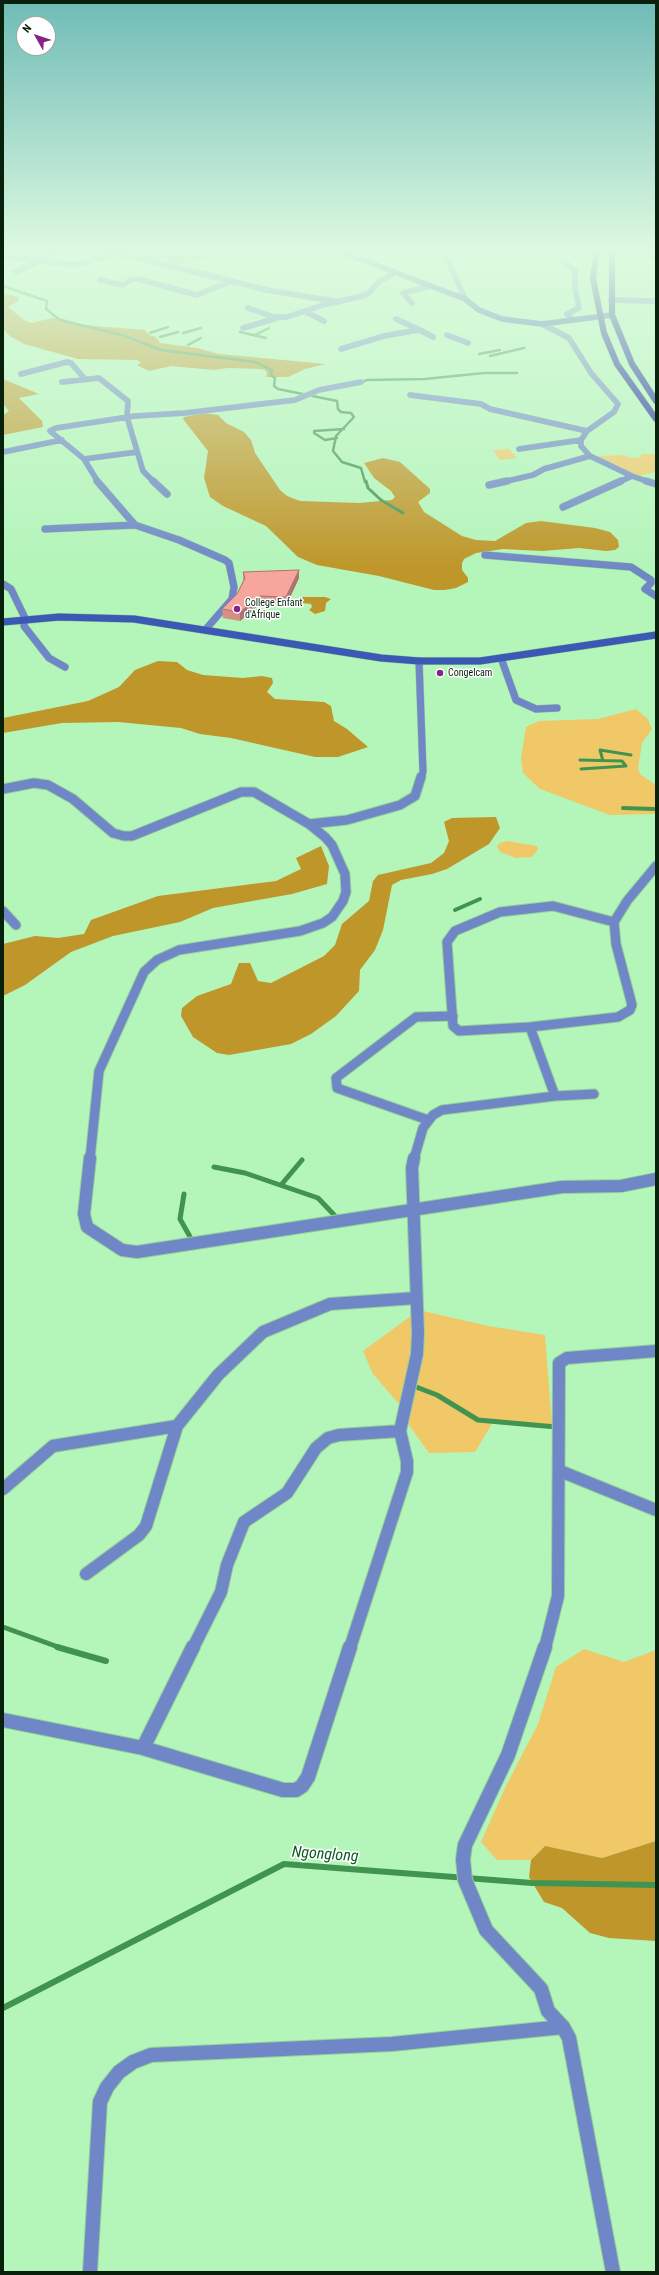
<!DOCTYPE html>
<style>
body{margin:0}
#map{position:relative;width:659px;height:2275px;overflow:hidden;background:#b4f5ba;font-family:"Roboto Condensed",sans-serif}
canvas{display:block}
.frame{position:absolute;inset:0;border:4px solid #07210c;pointer-events:none}
.north{position:absolute;left:16px;top:16px;width:40px;height:40px;box-sizing:border-box;background:#fff;border:1px solid #9ca69e;border-radius:50%;rotate:309deg;font-size:11px;font-weight:700;line-height:16px;text-align:center;color:#07210c}
.north::after{content:'';display:block;margin:auto;width:14px;height:18px;background:#882289;clip-path:polygon(50% 0,100% 100%,50% 72%,0 100%)}
</style>
<div id="map">
<canvas width="659" height="2275"></canvas>
<div class="frame"></div>
<div class="north">N</div>
</div>
<script>
const ctx = document.querySelector('canvas').getContext('2d');
ctx.lineJoin = 'round';
function fillPath(path, color) {
  ctx.fillStyle = color;
  ctx.fill(path, 'evenodd');
}
function shape(rows) {
  const path = new Path2D();
  for (const r of rows) {
    path.moveTo(r[0], r[1]);
    for (let i = 2; i < r.length; i += 2) path.lineTo(r[i], r[i + 1]);
  }
  return path;
}
function stroke(path, color, width, dash) {
  ctx.strokeStyle = color;
  ctx.lineWidth = width;
  ctx.lineCap = dash ? 'butt' : 'round';
  ctx.setLineDash(dash || []);
  ctx.stroke(path);
}
function write(font, color, halo, rows, align = 'center') {
  ctx.font = font + ' "Roboto Condensed",sans-serif';
  ctx.lineWidth = 3;
  ctx.setLineDash([]);
  ctx.textBaseline = 'middle';
  ctx.strokeStyle = halo;
  ctx.fillStyle = color;
  for (const [text, x, y, turn = 0] of rows) {
    ctx.save();
    ctx.translate(x, y);
    ctx.rotate((+turn || 0) * Math.PI / 180);
    ctx.textAlign = isNaN(turn) ? turn : align;
    if (halo) ctx.strokeText(text, 0, 0);
    ctx.fillText(text, 0, 0);
    ctx.restore();
  }
}
const green = shape([
 [509,449,517,458,500,460,493,450],
 [641,454,656,454,656,472,641,475,644,478,638,478,596,456,624,455,631,458,641,457],
 [636,709,647,718,652,729,642,743,638,769,641,775,656,785,656,814,610,815,540,789,523,773,521,758,526,727,539,721,598,719],
 [507,841,537,846,538,849,532,857,516,858,500,852,497,846,500,843],
 [419,1310,488,1326,545,1335,552,1425,493,1422,475,1452,429,1453,409,1425,405,1411,373,1374,363,1351],
 [584,1649,624,1662,656,1650,656,1841,602,1858,545,1846,531,1860,497,1860,481,1842,506,1786,538,1724,556,1667]
]);
const forest = shape([
 [134,250,181,250,191,255,206,250,219,250,208,252,210,257,179,266,162,259,140,258,145,255],
 [3,293,19,297,18,301,8,307,24,320,31,323,57,317,83,325,145,330,149,335,156,337,160,343,197,348,219,354,326,364,305,369,288,377,266,377,267,373,265,370,259,369,228,368,214,370,171,366,149,371,137,365,141,363,137,360,78,359,24,344,10,336,3,329],
 [3,379,39,394,19,398,42,421,43,427,3,435,3,415,9,411,3,404],
 [205,413,218,415,226,423,244,432,251,440,255,453,280,490,287,496,300,501,359,503,392,500,395,497,391,491,374,478,364,463,383,458,400,462,430,489,430,493,418,502,424,512,462,536,476,540,495,541,526,523,541,521,595,528,610,532,618,540,619,547,615,550,606,551,579,548,542,551,503,549,476,553,464,559,462,563,462,570,468,578,468,582,456,588,445,590,434,590,379,576,317,565,298,557,266,526,223,506,210,497,204,478,208,451,183,419,184,417],
 [302,597,325,597,331,599,326,603,325,611,315,614,309,610,312,607,311,604,294,602],
 [158,661,177,662,187,670,203,675,243,678,262,676,272,678,273,683,267,692,275,699,324,702,331,706,334,721,347,729,368,747,338,757,315,757,231,738,200,734,181,728,118,722,62,723,3,733,3,718,88,701,119,687,135,670],
 [496,817,500,828,489,844,447,869,432,874,401,880,392,885,383,930,375,950,360,970,359,991,336,1016,311,1034,291,1044,229,1055,217,1053,193,1037,181,1016,182,1008,197,996,231,984,239,963,250,963,258,981,271,983,324,956,335,945,342,924,369,901,373,881,378,875,431,863,444,853,449,841,444,822,452,818],
 [321,846,329,866,327,884,292,894,213,908,180,922,113,936,71,952,25,985,3,996,3,944,35,936,58,938,84,934,91,920,158,896,276,881,301,869,296,858],
 [656,1841,656,1941,609,1938,590,1933,562,1908,544,1902,529,1877,531,1860,545,1846,602,1858]
]);
const streamFar4 = shape([
 [3,286,47,301,46,309,60,320,122,335,161,350,255,362,272,370,271,375,275,378,274,386,278,389,337,401,338,409,341,412,351,413,354,417,336,436,333,451,342,462,361,468,365,482],
 [240,332,266,338],
 [150,333,168,327],
 [183,333,201,328],
 [255,335,269,328],
 [160,337,178,332],
 [188,345,201,338],
 [479,354,500,350],
 [490,356,524,348],
 [359,383,367,380,425,379,484,373,517,373],
 [314,431,344,429],
 [314,433,325,440,337,438]
]);
const streamFar3 = shape([
 [366,481,368,488,381,500,403,513],
 [580,760,622,761,626,766,581,769],
 [603,761,600,750,631,755]
]);
const streamFar2 = shape([
 [623,808,654,809],
 [455,910,480,899]
]);
const streamFar1 = shape([
 [214,1167,245,1173,318,1198,338,1219],
 [281,1185,302,1160],
 [184,1194,180,1219,193,1242],
 [411,1385,437,1395,478,1420,556,1427],
 [3,1627,61,1648]
]);
const stream = shape([
 [57,1647,106,1661],
 [3,2008,284,1864,532,1883,656,1885]
]);
const minorFar4 = shape([
 [445,250,444,252,465,299],
 [3,256,73,265,118,253,267,290,339,302],
 [653,258,656,259],
 [561,260,575,270,575,288,579,308,567,314,572,319],
 [16,272,59,250],
 [100,280,123,285,132,279,138,279,197,295,232,281],
 [611,300,656,301],
 [412,303,403,293,430,286],
 [248,308,274,317,287,317,326,304,363,296,369,293,380,281,394,273],
 [306,312,324,321],
 [396,319,420,330],
 [542,324,569,338,591,373,618,404,614,412,587,431,581,440,581,446,590,456,632,476,649,482],
 [243,328,277,318],
 [447,335,468,343],
 [341,349,384,336,412,331,420,330,433,337],
 [21,374,67,362,71,363,85,379],
 [62,382,99,378,128,401,127,417,143,471,154,482],
 [410,395,481,404,490,409,587,431],
 [519,449,581,440],
 [3,452,62,440],
 [84,459,137,452],
 [98,482,84,459,50,431,56,428,135,416,185,413,295,400,319,390,361,382],
 [503,482,533,475,544,469,590,456],
 [619,482,632,476]
]);
const minorFar3 = shape([
 [97,481,135,525],
 [153,481,167,494],
 [646,481,656,484],
 [489,485,507,481],
 [563,507,621,481],
 [45,529,135,525,179,540,225,560,229,563,234,587,232,599,206,629],
 [485,555,631,567,651,580,651,583,645,589,656,596],
 [3,584,11,589,25,618,24,626,49,658,65,667],
 [501,658,516,700,536,709,557,708],
 [419,661,423,772,421,778]
]);
const minorFar2 = shape([
 [3,789,34,783,48,785,73,799,113,833,124,836,132,836,241,792,254,792,309,824,325,837,332,845,345,874,346,892,343,901,332,917,323,923,300,931,179,950,157,960,144,972,99,1071,90,1159],
 [309,824,347,820,400,805,415,796,421,777],
 [553,906,614,922,616,944,632,1005,630,1010,618,1017,530,1027,459,1031,453,1026,447,942,455,931,500,912,553,906],
 [3,911,16,925],
 [614,922,627,901,656,866],
 [530,1027,555,1096],
 [428,1120,337,1088,336,1078,416,1017,453,1016],
 [414,1159,423,1128,433,1115,442,1110,555,1096,594,1094]
]);
const minorFar1 = shape([
 [90,1158,84,1214,87,1227,122,1250,137,1252,562,1187,621,1186,656,1179],
 [560,1471,656,1510],
 [3,1489,53,1446,177,1426],
 [86,1574,139,1535,146,1526,177,1426,218,1375,263,1332,330,1304,416,1298],
 [193,1648,221,1592,227,1565,244,1522,287,1493,316,1448,328,1438,339,1435,400,1431],
 [350,1648,407,1472,407,1461,400,1431,417,1354,418,1333,412,1168,414,1158],
 [545,1648,558,1596,559,1363,567,1358,656,1351]
]);
const minor = shape([
 [545,1647,508,1755,465,1845,463,1859,465,1880,486,1930,541,1989,548,2011,563,2027,569,2038,613,2272],
 [3,1720,143,1748,283,1790,296,1790,302,1786,308,1777,350,1647],
 [143,1748,193,1647],
 [90,2272,100,2102,107,2087,119,2072,133,2062,151,2055,392,2044,563,2027]
]);
const secondaryFar1 = shape([
 [337,250,465,299,479,310,502,319,542,324,612,315]
]);
const secondary = shape([
 [3,622,59,617,134,619,381,658,419,661,480,661,656,635]
]);
const trunk = shape([
 [597,250,593,279,604,333,617,364,656,419],
 [612,250,612,315,632,364,656,401]
]);
const wall = shape([
 [243,572,299,578,286,606,260,604,240,621,223,618,222,609,237,594,243,581]
]);
const shadedWall = shape([
 [299,570,299,578,286,606,286,597],
 [260,596,260,604,240,621,240,612]
]);
const building = shape([
 [299,570,286,597,260,596,240,612,222,609,237,594,245,578,243,572,299,570]
]);
const markers = [
 [237,609,4,"#882289"],
 [440,673,4,"#882289"]
];
const farPoinames = [
 ["College Enfant",245,603],
 ["d'Afrique",245,615],
 ["Congelcam",448,673]
];
const nearWaternames = [
 ["Ngonglong",325,1855,4]
];
fillPath(green, '#f0c867');
fillPath(forest, '#be9629');
stroke(streamFar4, '#419450', 2.5);
stroke(streamFar3, '#419450', 3);
stroke(streamFar2, '#419450', 4);
stroke(streamFar1, '#419450', 5);
stroke(stream, '#419450', 6);
stroke(minorFar4, '#95cf9b', 6);
stroke(minorFar3, '#95cf9b', 8);
stroke(minorFar2, '#95cf9b', 11);
stroke(minorFar1, '#95cf9b', 14);
stroke(minor, '#95cf9b', 16);
stroke(secondaryFar1, '#95cf9b', 6);
stroke(secondary, '#95cf9b', 8);
stroke(trunk, '#95cf9b', 7);
stroke(minorFar4, '#6f87c6', 5.5);
stroke(minorFar3, '#6f87c6', 7);
stroke(minorFar2, '#6f87c6', 9);
stroke(minorFar1, '#6f87c6', 12);
stroke(minor, '#6f87c6', 14);
stroke(secondaryFar1, '#3a58b4', 5.5);
stroke(secondary, '#3a58b4', 7);
stroke(trunk, '#131f93', 6);
fillPath(wall, '#d48f86');
fillPath(shadedWall, '#ac746d');
fillPath(building, '#f6a69c');
stroke(building, '#ac746d', 1);
const sky = ctx.createLinearGradient(0, 0, 0, 569);
sky.addColorStop(0, '#6fbbb7');
sky.addColorStop(0.44, '#ddfae0');
sky.addColorStop(1, '#ddfae000');
ctx.fillStyle = sky;
ctx.fillRect(0, 0, 659, 569);
for (const [x, y, r, color] of markers) {
  const dot = new Path2D();
  dot.arc(x, y, r, 0, 2 * Math.PI);
  ctx.fillStyle = color;
  ctx.fill(dot);
  stroke(dot, '#fff', 1.5);
}
write('10px', '#07210c', '#fff', farPoinames, 'left');
write('italic 16px', '#0c5a22', '#fff', nearWaternames);
</script>
